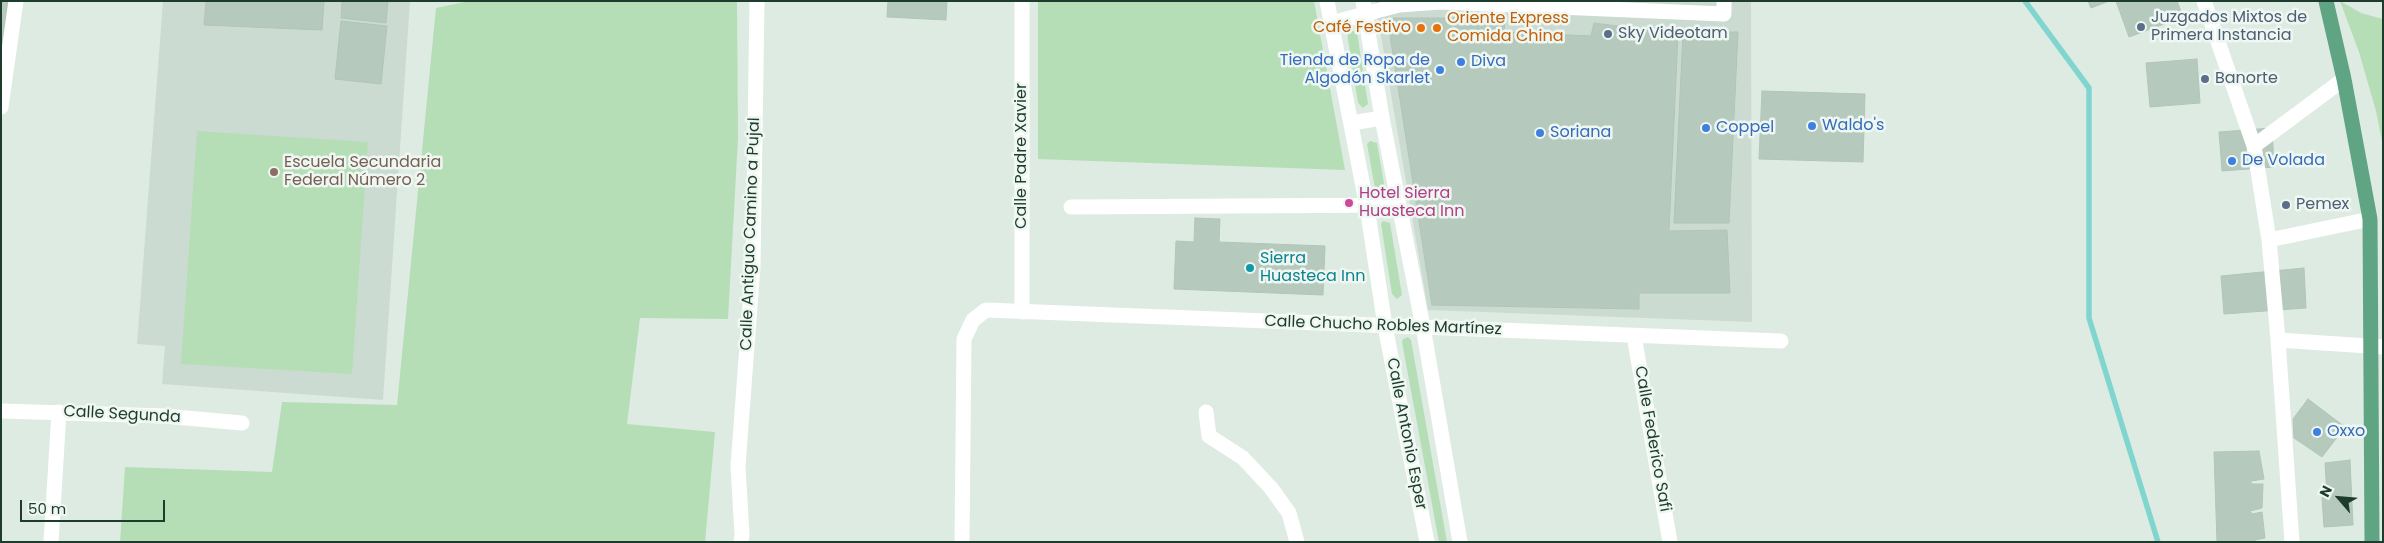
<!DOCTYPE html>
<meta charset="utf-8">
<style>
body{margin:0}
#map{position:relative;width:2384px;height:543px;overflow:hidden;background:#deebe2;font-family:Poppins,sans-serif}
canvas{display:block}
.frame{position:absolute;inset:0;border:2px solid #1e3c2d;pointer-events:none}
.north{position:absolute;left:2314px;top:473px;width:50px;height:50px;-webkit-text-stroke:4px #eef7f1;paint-order:stroke;rotate:297deg;font-size:14px;font-weight:700;line-height:20px;text-align:center;color:#1e3c2d}
.north::after{content:'';display:block;margin:auto;width:18px;height:22px;background:#1e3c2d;clip-path:polygon(50% 0,100% 100%,50% 72%,0 100%)}
.scale{position:absolute;left:20px;top:500px;width:145px;height:22px;box-sizing:border-box;border:2px solid #1e3c2d;border-top:0;padding-left:6px;font-size:15px;line-height:18px;white-space:nowrap;color:#1e3c2d;-webkit-text-stroke:4px #eef7f1;paint-order:stroke}
</style>
<div id="map">
<canvas width="2384" height="543"></canvas>
<div class="frame"></div>
<div class="north">N</div>
<div class="scale">50 m</div>
</div>
<script>
const ctx = document.querySelector('canvas').getContext('2d');
ctx.lineJoin = 'round';
function fillPath(path, color) {
  ctx.fillStyle = color;
  ctx.fill(path, 'evenodd');
}
function shape(rows) {
  const path = new Path2D();
  for (const r of rows) {
    path.moveTo(r[0], r[1]);
    for (let i = 2; i < r.length; i += 2) path.lineTo(r[i], r[i + 1]);
  }
  return path;
}
function stroke(path, color, width, dash) {
  ctx.strokeStyle = color;
  ctx.lineWidth = width;
  ctx.lineCap = dash ? 'butt' : 'round';
  ctx.setLineDash(dash || []);
  ctx.stroke(path);
}
function write(font, color, halo, rows, align = 'center') {
  ctx.font = font + ' Poppins,sans-serif';
  ctx.lineWidth = 5;
  ctx.setLineDash([]);
  ctx.textBaseline = 'middle';
  ctx.strokeStyle = halo;
  ctx.fillStyle = color;
  for (const [text, x, y, turn = 0] of rows) {
    ctx.save();
    ctx.translate(x, y);
    ctx.rotate((+turn || 0) * Math.PI / 180);
    ctx.textAlign = isNaN(turn) ? turn : align;
    if (halo) ctx.strokeText(text, 0, 0);
    ctx.fillText(text, 0, 0);
    ctx.restore();
  }
}
const built = shape([
 [163,1,410,1,383,400,162,384,165,346,137,344],
 [1375,1,1751,1,1752,322,1428,310]
]);
const green = shape([
 [469,1,737,1,738,138,728,319,640,318,627,424,715,432,705,542,120,542,125,467,272,472,282,402,397,405,436,8],
 [1038,1,1314,1,1345,170,1038,159],
 [2340,1,2361,13,2383,19,2383,146,2376,111,2359,52],
 [1350,30,1357,32,1368,104,1363,108,1358,103,1347,33],
 [197,131,368,142,352,374,181,364],
 [1370,141,1377,143,1386,195,1380,199,1376,194,1367,144],
 [1383,221,1390,223,1402,295,1397,299,1392,294,1381,224],
 [1408,337,1411,340,1447,542,1439,542,1402,342,1403,339]
]);
const stream = shape([
 [2025,1,2089,88,2089,318,2158,542]
]);
const building = shape([
 [1,1,8,1,1,65,1,1],
 [206,1,324,1,322,30,204,25,206,1],
 [342,1,388,1,386,23,341,18,342,1],
 [888,1,947,1,946,20,887,17,888,1],
 [2088,1,2109,1,2091,8,2088,1],
 [2116,1,2177,1,2183,17,2129,37,2116,1],
 [1394,18,1505,18,1504,32,1591,36,1594,23,1678,34,1669,231,1727,230,1730,293,1639,293,1639,309,1432,305,1389,29,1394,18],
 [341,21,387,26,381,84,335,79,341,21],
 [1683,32,1738,32,1729,223,1674,223,1683,32],
 [2197,59,2200,103,2150,107,2146,63,2197,59],
 [1762,91,1865,94,1863,162,1759,159,1762,91],
 [2272,128,2274,167,2222,171,2219,132,2272,128],
 [1195,218,1220,219,1219,242,1325,246,1323,295,1174,289,1176,241,1194,242,1195,218],
 [2304,268,2306,308,2224,314,2221,276,2304,268],
 [2308,399,2345,427,2322,457,2294,438,2293,419,2308,399],
 [2259,451,2264,479,2251,481,2251,484,2263,484,2262,508,2250,511,2252,514,2262,512,2265,538,2255,540,2255,542,2217,542,2214,452,2259,451],
 [2350,460,2353,525,2324,527,2322,497,2327,496,2325,463,2350,460]
]);
const minor = shape([
 [1327,1,1367,207,1385,326,1427,542],
 [1363,1,1382,118,1423,327,1460,542],
 [2204,1,2254,146,2269,240,2278,340,2292,542],
 [1331,23,1399,5,1440,2,1724,14,1724,1],
 [1,107,16,1],
 [1351,123,1382,118],
 [2254,146,2344,79],
 [1071,207,1399,205],
 [2269,240,2370,219],
 [1022,312,1022,1],
 [1634,336,1670,542],
 [2278,340,2383,347],
 [1,411,164,416,242,423],
 [1206,412,1209,436,1243,458,1271,488,1289,513,1297,542],
 [51,542,59,412],
 [741,542,742,535,738,466,753,266,757,1],
 [962,542,964,339,973,320,986,310,1781,341]
]);
const major = shape([
 [2326,1,2344,79,2370,219,2372,542]
]);
const markers = [
 [2141,27,5,"#5c6f8a"],
 [1421,28,5,"#e8710a"],
 [1437,28,5,"#e8710a"],
 [1608,34,5,"#5c6f8a"],
 [1461,62,5,"#3f7fe0"],
 [1440,70,5,"#3f7fe0"],
 [2205,79,5,"#5c6f8a"],
 [1812,126,5,"#3f7fe0"],
 [1706,128,5,"#3f7fe0"],
 [1540,133,5,"#3f7fe0"],
 [2232,161,5,"#3f7fe0"],
 [274,172,5,"#8d6e63"],
 [1349,203,5,"#d1479c"],
 [2286,205,5,"#5c6f8a"],
 [1250,268,5,"#0f9aa8"],
 [2317,432,5,"#3f7fe0"]
];
const serviceNames = [
 ["Juzgados Mixtos de",2151,18],
 ["Primera Instancia",2151,36],
 ["Sky Videotam",1618,34],
 ["Banorte",2215,79],
 ["Pemex",2296,205]
];
const foodNames = [
 ["Oriente Express",1447,19],
 ["Comida China",1447,37],
 ["Café Festivo",1411,28,"right"]
];
const shopNames = [
 ["Tienda de Ropa de",1430,61,"right"],
 ["Algodón Skarlet",1430,79,"right"],
 ["Diva",1471,62],
 ["Waldo's",1822,126],
 ["Coppel",1716,128],
 ["Soriana",1550,133],
 ["De Volada",2242,161],
 ["Oxxo",2327,432]
];
const streetNames = [
 ["Calle Padre Xavier",1022,156,-90],
 ["Calle Antiguo Camino a Pujal",751,234,-88],
 ["Calle Chucho Robles Martínez",1383,326,2],
 ["Calle Segunda",122,415,3],
 ["Calle Antonio Esper",1406,434,79],
 ["Calle Federico Safi",1652,439,80]
];
const educationNames = [
 ["Escuela Secundaria",284,163],
 ["Federal Número 2",284,181]
];
const hotelNames = [
 ["Hotel Sierra",1359,194],
 ["Huasteca Inn",1359,212]
];
const cultureNames = [
 ["Sierra",1260,259],
 ["Huasteca Inn",1260,277]
];
fillPath(built, '#ccdbd1');
fillPath(green, '#b5deb7');
stroke(stream, '#81d5cf', 5.5);
fillPath(building, '#b6c9bd');
stroke(building, '#b0c5b8', 1);
stroke(minor, '#fff', 15);
stroke(major, '#5fa483', 15);
for (const [x, y, r, color] of markers) {
  const dot = new Path2D();
  dot.arc(x, y, r, 0, 2 * Math.PI);
  ctx.fillStyle = color;
  ctx.fill(dot);
  stroke(dot, '#eef7f1', 2);
}
write('16px', '#4e5e75', '#eef7f1', serviceNames, 'left');
write('16px', '#c56008', '#eef7f1', foodNames, 'left');
write('16px', '#366cbe', '#eef7f1', shopNames, 'left');
write('16px', '#1e3c2d', '#eef7f1', streetNames);
write('16px', '#785e54', '#eef7f1', educationNames, 'left');
write('16px', '#b23c85', '#eef7f1', hotelNames, 'left');
write('16px', '#0d838f', '#eef7f1', cultureNames, 'left');
</script>
